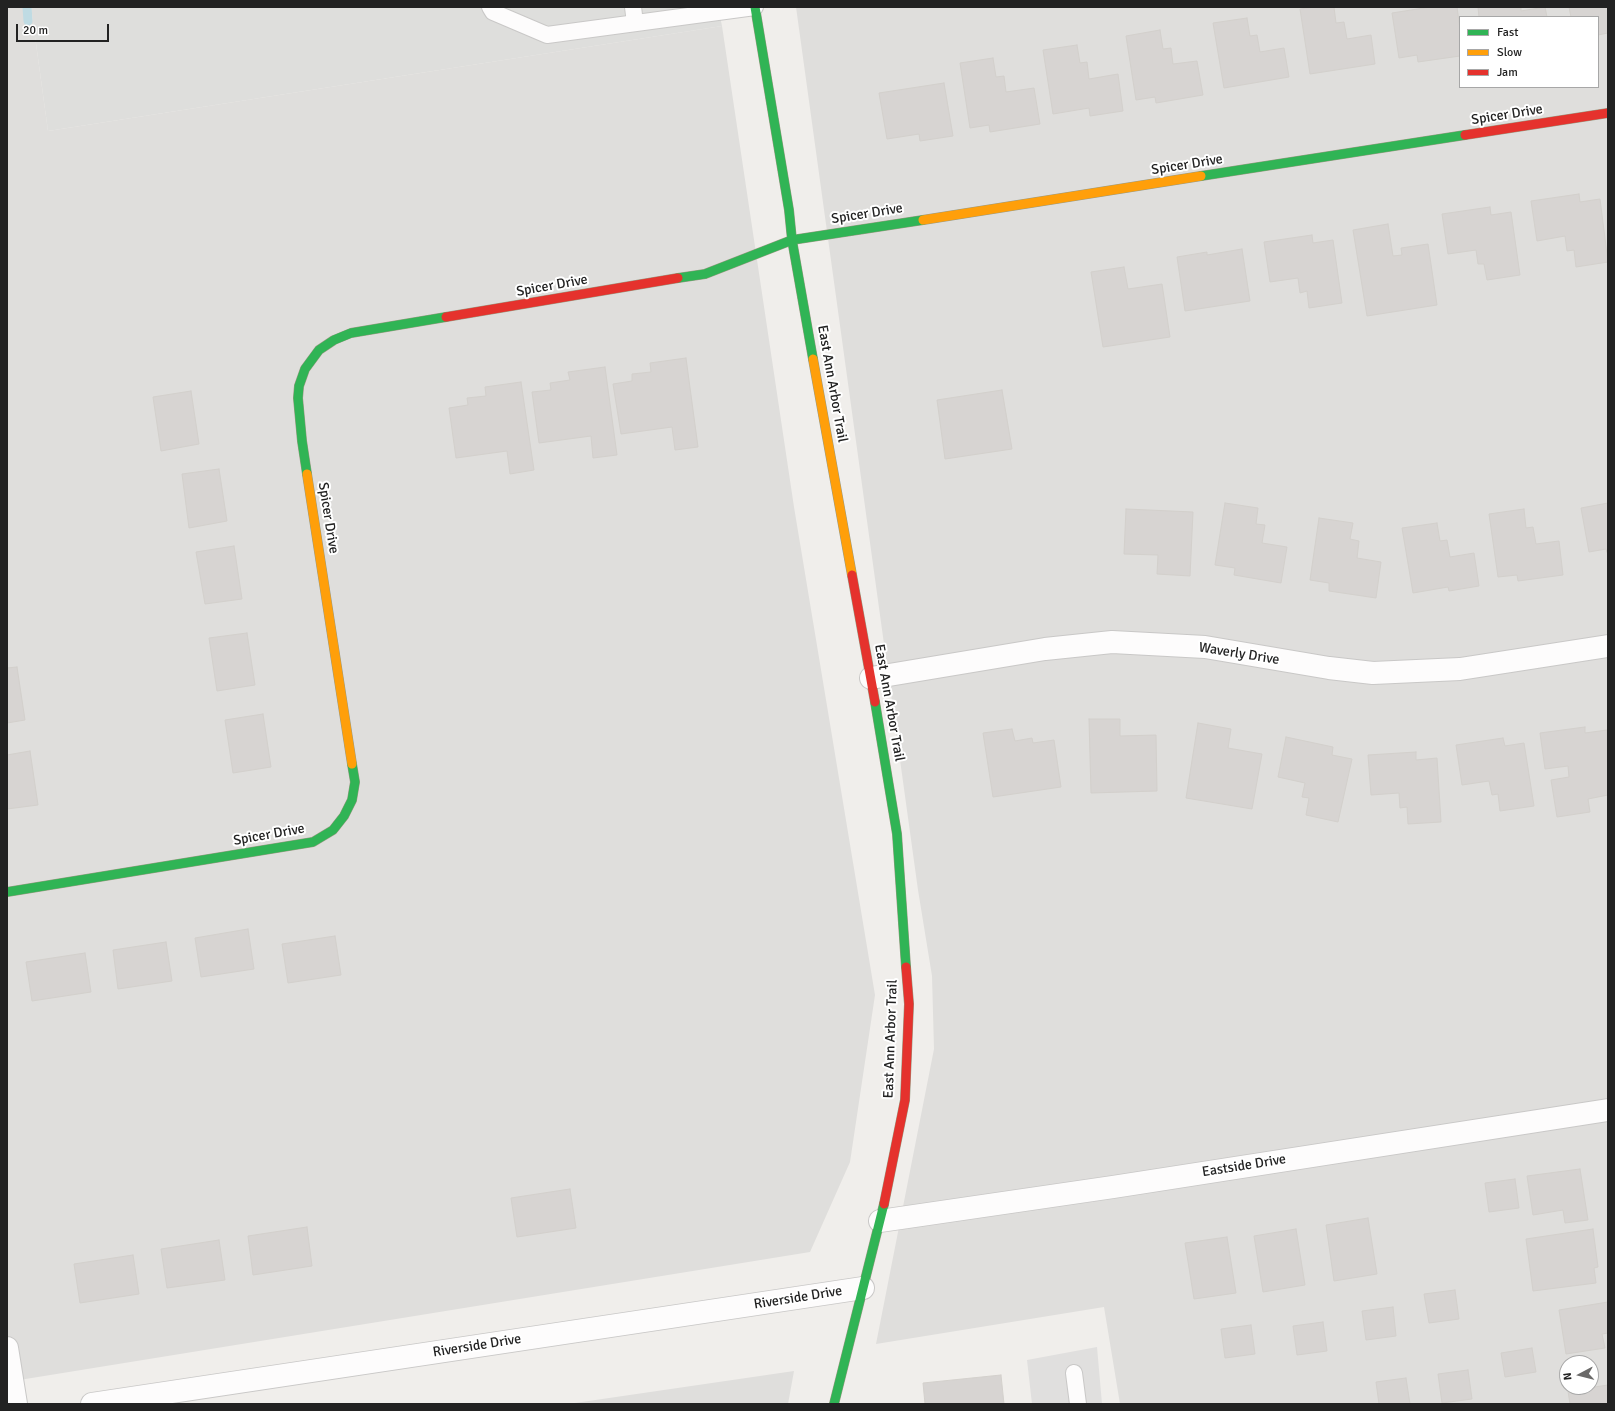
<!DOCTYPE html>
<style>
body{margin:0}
#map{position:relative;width:1615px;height:1411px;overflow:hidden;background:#f0eeeb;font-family:Signika,sans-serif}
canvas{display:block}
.frame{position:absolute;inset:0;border:8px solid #222;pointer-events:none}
.legend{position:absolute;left:1459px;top:16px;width:140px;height:72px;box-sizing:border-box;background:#fff;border:1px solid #a7a7a7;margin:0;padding:5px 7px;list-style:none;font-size:12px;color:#222}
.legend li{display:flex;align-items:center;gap:8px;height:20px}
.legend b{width:20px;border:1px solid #a7a7a7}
.north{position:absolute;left:1559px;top:1355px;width:40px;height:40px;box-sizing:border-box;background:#fff;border:1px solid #a7a7a7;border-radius:50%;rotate:263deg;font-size:11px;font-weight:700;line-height:16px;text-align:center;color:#222}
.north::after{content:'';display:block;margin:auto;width:14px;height:18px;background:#6a6968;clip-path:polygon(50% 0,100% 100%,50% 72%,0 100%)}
.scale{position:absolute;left:16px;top:24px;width:93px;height:18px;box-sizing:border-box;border:2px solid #222;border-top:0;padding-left:5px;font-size:12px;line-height:14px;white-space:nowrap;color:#222;-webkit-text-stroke:3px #fff;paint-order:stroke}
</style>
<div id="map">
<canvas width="1615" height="1411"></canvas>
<div class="frame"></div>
<ul class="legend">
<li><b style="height:5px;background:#30b455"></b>Fast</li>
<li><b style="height:5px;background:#ff9f0a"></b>Slow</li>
<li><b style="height:5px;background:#e5322d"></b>Jam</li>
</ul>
<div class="north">N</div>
<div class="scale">20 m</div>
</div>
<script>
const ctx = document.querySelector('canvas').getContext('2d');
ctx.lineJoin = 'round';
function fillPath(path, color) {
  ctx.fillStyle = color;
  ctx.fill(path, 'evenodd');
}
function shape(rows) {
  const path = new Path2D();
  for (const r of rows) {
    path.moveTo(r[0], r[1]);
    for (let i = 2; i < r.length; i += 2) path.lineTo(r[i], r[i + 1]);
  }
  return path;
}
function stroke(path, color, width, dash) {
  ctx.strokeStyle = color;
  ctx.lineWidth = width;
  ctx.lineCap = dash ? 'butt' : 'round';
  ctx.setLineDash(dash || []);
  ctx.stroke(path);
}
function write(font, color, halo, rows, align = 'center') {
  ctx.font = font + ' Signika,sans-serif';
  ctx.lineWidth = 4;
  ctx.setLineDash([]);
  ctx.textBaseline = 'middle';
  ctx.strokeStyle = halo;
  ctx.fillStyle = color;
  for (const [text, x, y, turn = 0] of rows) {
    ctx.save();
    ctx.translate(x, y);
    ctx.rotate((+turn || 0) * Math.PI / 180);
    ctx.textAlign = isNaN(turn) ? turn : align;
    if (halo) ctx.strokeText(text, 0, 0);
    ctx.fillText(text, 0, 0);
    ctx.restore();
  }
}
const residential = shape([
 [7,7,31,7,48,131,722,26,794,507,875,995,850,1162,810,1252,7,1382],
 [796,7,1608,7,1608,1404,1120,1404,1104,1307,876,1344,934,1049,932,976,918,890],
 [1460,17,1598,17,1598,87,1460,87],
 [1567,1363,1591,1363,1591,1387,1567,1387],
 [794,1371,788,1404,568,1404]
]);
const religious = shape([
 [31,7,718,7,722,26,48,131]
]);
const parking = shape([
 [1097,1347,1102,1404,1032,1404,1027,1360]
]);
const stream = shape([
 [27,7,28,21]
]);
const building = shape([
 [1315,7,1334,7,1336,23,1344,22,1347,39,1371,35,1375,64,1310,74,1300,9,1315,7],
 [1430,7,1457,7,1460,29,1460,56,1418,62,1417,55,1399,58,1392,13,1430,7],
 [1478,7,1521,7,1521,11,1545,7,1547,17,1479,17,1478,7],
 [1569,7,1608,7,1608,33,1598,35,1598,17,1571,17,1569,7],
 [1247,18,1250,36,1257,35,1260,52,1284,48,1289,77,1224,88,1213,23,1247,18],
 [1160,30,1163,49,1171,48,1173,64,1197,61,1203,95,1156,103,1155,97,1136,100,1126,36,1160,30],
 [1077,45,1080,63,1087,62,1089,79,1118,74,1123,111,1090,116,1089,108,1053,114,1043,50,1077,45],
 [993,58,996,77,1004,76,1006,92,1034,88,1040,124,990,132,989,125,970,128,960,63,993,58],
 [944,83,953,136,920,141,919,134,887,139,879,93,944,83],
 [1579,194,1580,202,1600,199,1608,262,1576,267,1574,250,1567,251,1565,236,1537,241,1531,201,1579,194],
 [1490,207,1491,215,1511,212,1520,275,1487,280,1484,264,1478,264,1476,250,1448,254,1442,214,1490,207],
 [1388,224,1393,256,1402,255,1401,248,1428,244,1437,305,1367,316,1353,230,1388,224],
 [1312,235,1313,243,1333,240,1342,303,1309,308,1307,291,1300,293,1298,278,1270,282,1264,242,1312,235],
 [1242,249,1250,301,1185,311,1177,257,1207,252,1207,255,1242,249],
 [1124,267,1128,289,1162,284,1170,337,1103,347,1091,272,1124,267],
 [686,358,698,447,675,450,672,427,621,434,613,384,632,381,632,374,651,372,650,363,686,358],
 [605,367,617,455,593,458,591,436,539,443,532,392,551,390,550,383,570,380,568,372,605,367],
 [521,382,534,470,510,474,507,451,456,458,449,408,468,405,467,398,486,396,485,387,521,382],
 [1002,390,1012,449,945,459,937,400,1002,390],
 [191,391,199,444,161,451,153,397,191,391],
 [219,469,227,521,189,528,182,474,219,469],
 [1225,503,1258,508,1256,524,1265,525,1262,543,1287,547,1281,583,1234,575,1235,568,1215,565,1225,503],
 [1608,503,1608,555,1606,549,1589,552,1581,508,1608,503],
 [1126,509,1193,512,1190,576,1157,574,1158,555,1124,554,1126,509],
 [1524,509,1526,528,1533,527,1536,544,1559,541,1563,575,1518,581,1517,575,1498,577,1489,514,1524,509],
 [1319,518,1353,523,1350,539,1359,541,1357,558,1381,562,1376,598,1329,591,1329,583,1310,580,1319,518],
 [1437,523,1440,541,1447,540,1450,557,1474,553,1479,586,1449,591,1448,587,1413,593,1402,528,1437,523],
 [234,546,242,599,205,604,196,552,234,546],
 [247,633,255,685,217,691,209,638,247,633],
 [17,667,25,720,7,723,7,668,17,667],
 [263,714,271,767,233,773,225,720,263,714],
 [1089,719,1120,719,1120,736,1156,735,1157,791,1091,793,1089,719],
 [1198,723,1231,729,1228,748,1262,754,1252,809,1186,798,1198,723],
 [1585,727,1585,733,1607,730,1608,795,1588,799,1590,812,1557,817,1551,780,1569,777,1568,766,1545,769,1540,733,1585,727],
 [1012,729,1015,741,1032,738,1033,743,1054,740,1061,787,993,797,983,733,1012,729],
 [1286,737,1333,747,1332,755,1352,759,1338,822,1306,815,1309,798,1302,797,1305,783,1278,777,1286,737],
 [1503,738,1505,746,1524,743,1534,806,1500,811,1498,794,1492,795,1489,781,1462,785,1456,745,1503,738],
 [30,751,38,805,7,809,7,755,30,751],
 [1416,752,1416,760,1437,758,1441,822,1408,824,1407,807,1400,808,1399,793,1371,795,1368,755,1416,752],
 [248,929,254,969,201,977,195,938,248,929],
 [335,936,341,975,288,983,282,944,335,936],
 [166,942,172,981,118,989,113,950,166,942],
 [85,953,91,992,32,1001,26,962,85,953],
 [1580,1169,1588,1220,1565,1223,1563,1210,1533,1215,1527,1176,1580,1169],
 [1515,1179,1519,1208,1489,1212,1485,1183,1515,1179],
 [570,1189,576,1228,517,1237,511,1198,570,1189],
 [1368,1218,1377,1274,1334,1281,1326,1225,1368,1218],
 [307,1227,312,1266,253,1275,248,1236,307,1227],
 [1296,1229,1305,1285,1263,1292,1254,1236,1296,1229],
 [1593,1229,1598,1267,1594,1268,1596,1283,1533,1291,1526,1239,1593,1229],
 [1227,1237,1236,1293,1194,1299,1185,1243,1227,1237],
 [219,1240,225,1280,167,1288,161,1249,219,1240],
 [133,1255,139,1294,80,1303,74,1264,133,1255],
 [1455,1290,1459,1319,1429,1323,1424,1294,1455,1290],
 [1608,1302,1608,1333,1602,1334,1605,1348,1566,1354,1559,1310,1608,1302],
 [1393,1307,1396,1336,1366,1340,1362,1311,1393,1307],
 [1323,1322,1327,1351,1297,1355,1293,1326,1323,1322],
 [1251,1325,1255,1354,1225,1358,1221,1329,1251,1325],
 [1532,1348,1536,1372,1505,1377,1501,1353,1532,1348],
 [1468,1370,1472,1399,1442,1403,1438,1374,1468,1370],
 [1001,1375,1004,1404,925,1404,923,1383,1001,1375],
 [1406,1378,1410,1404,1379,1404,1376,1382,1406,1378],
 [1608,1385,1608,1404,1570,1404,1568,1391,1608,1385]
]);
const lane = shape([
 [490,7,493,12,547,35,755,7],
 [633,7,635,23],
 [1074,1373,1078,1404]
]);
const street = shape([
 [871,678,1045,649,1112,642,1205,647,1329,668,1373,673,1460,669,1608,646],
 [880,1221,1113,1187,1608,1110],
 [7,1348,16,1404],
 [92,1404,863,1288]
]);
const fast = shape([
 [755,7,789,210,792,240,813,359],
 [1201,176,1465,135],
 [678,278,705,274,792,240,923,220],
 [307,474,302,441,298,398,299,386,305,369,319,350,334,340,351,333,446,317],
 [875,702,897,834,906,967],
 [7,892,313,842,333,830,344,816,352,800,355,782,352,764],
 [834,1404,884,1204]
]);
const slow = shape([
 [923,220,1201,176],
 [813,359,852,575],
 [307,474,352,764]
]);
const jam = shape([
 [1465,135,1608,113],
 [446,317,678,278],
 [852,575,875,702],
 [884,1204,905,1100,909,1004,906,967]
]);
const streetNames = [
 ["Spicer Drive",1507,115,-9],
 ["Spicer Drive",1187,165,-9],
 ["Spicer Drive",867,214,-9],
 ["Spicer Drive",552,286,-10],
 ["East Ann Arbor Trail",832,384,80],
 ["Spicer Drive",328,518,81],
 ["Waverly Drive",1239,654,9],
 ["East Ann Arbor Trail",889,703,80],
 ["Spicer Drive",269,835,-10],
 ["East Ann Arbor Trail",891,1039,-88],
 ["Eastside Drive",1244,1166,-9],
 ["Riverside Drive",798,1298,-9],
 ["Riverside Drive",477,1346,-9]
];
fillPath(residential, '#dfdedc');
fillPath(religious, '#dededc');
fillPath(parking, '#e0dfde');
stroke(stream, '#bfdbe3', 9);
fillPath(building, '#d7d4d2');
stroke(building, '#d3d0cc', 1);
stroke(lane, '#c9c8c7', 18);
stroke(street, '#c9c8c7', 24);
stroke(fast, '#999a82', 10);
stroke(slow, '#999a82', 10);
stroke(jam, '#999a82', 10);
stroke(lane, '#fdfcfc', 16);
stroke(street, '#fdfcfc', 22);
stroke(fast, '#30b455', 9);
stroke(slow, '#ff9f0a', 9);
stroke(jam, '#e5322d', 9);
write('14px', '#222', '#fff', streetNames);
</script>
